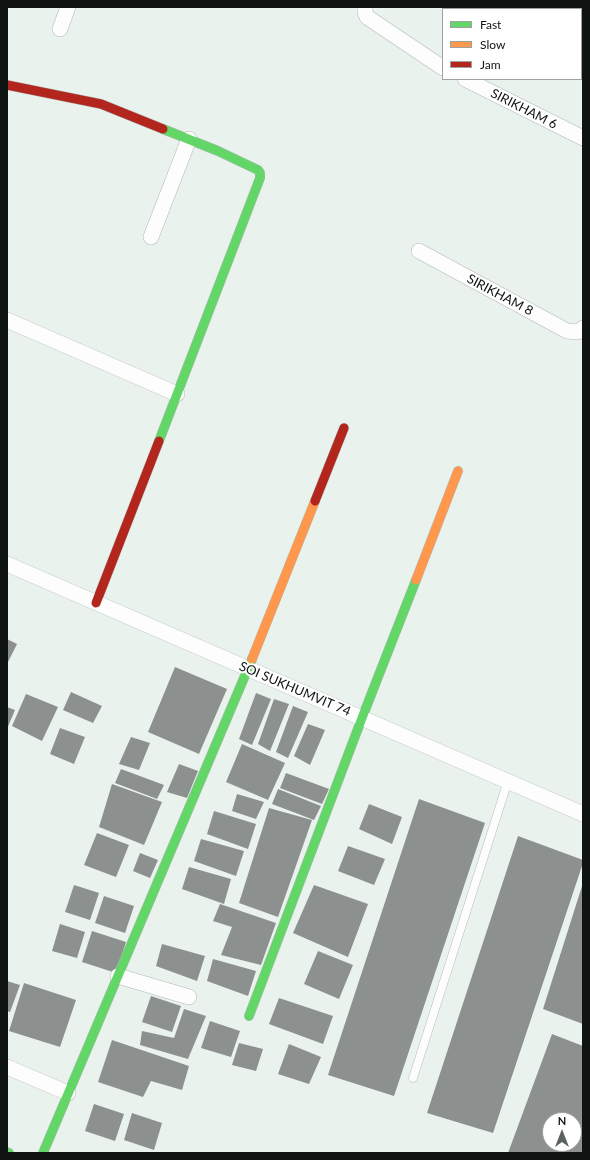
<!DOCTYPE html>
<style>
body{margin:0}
#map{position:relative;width:590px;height:1160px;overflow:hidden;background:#eaf2ee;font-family:Lato,sans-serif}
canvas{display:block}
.frame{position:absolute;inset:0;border:8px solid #0f1412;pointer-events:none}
.legend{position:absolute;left:442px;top:8px;width:140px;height:72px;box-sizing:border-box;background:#fff;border:1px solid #9fa1a0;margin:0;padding:5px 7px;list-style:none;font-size:12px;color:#0f1412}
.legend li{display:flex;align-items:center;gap:8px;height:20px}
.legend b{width:20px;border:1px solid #9fa1a0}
.north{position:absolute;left:542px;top:1112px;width:40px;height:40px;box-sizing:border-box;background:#fff;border:1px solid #9fa1a0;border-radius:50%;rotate:0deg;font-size:11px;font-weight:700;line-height:16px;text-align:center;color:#0f1412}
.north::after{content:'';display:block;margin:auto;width:14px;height:18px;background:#5c625f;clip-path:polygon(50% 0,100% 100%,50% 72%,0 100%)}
</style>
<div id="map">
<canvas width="590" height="1160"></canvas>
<div class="frame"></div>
<ul class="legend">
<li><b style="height:5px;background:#63d668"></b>Fast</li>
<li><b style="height:5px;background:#ff974d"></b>Slow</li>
<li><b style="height:5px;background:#b3261e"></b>Jam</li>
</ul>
<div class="north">N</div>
</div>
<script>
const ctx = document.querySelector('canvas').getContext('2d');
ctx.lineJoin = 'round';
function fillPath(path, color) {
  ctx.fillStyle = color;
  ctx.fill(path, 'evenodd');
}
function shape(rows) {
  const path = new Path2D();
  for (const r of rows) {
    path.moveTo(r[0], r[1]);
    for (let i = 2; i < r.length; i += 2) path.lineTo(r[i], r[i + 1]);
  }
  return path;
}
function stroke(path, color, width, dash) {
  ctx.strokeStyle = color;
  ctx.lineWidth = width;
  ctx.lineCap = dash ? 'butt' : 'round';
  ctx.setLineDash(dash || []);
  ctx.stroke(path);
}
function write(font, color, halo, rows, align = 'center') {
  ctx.font = font + ' Lato,sans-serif';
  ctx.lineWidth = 4;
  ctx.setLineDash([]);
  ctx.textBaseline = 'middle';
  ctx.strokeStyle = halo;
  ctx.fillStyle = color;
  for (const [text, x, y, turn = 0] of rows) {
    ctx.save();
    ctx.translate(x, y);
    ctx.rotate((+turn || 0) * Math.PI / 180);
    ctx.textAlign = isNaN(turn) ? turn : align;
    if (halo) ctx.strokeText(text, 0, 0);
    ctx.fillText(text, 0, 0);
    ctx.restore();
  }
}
const building = shape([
 [478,7,517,7,516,9,477,9],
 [7,639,17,644,7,664],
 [175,667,227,689,199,754,148,732],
 [71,692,102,706,93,723,63,710],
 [256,693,271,699,252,745,239,739],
 [26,694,58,707,42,741,12,726],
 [274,699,289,704,270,751,258,744],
 [293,706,308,712,288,758,276,752],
 [7,707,15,710,7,729],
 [308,724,325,730,310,765,294,756],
 [60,728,85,737,74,764,50,754],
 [131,737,150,743,139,770,119,764],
 [242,744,285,763,268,800,226,782],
 [179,764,198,771,187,798,167,792],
 [121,769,164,785,157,799,115,783],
 [286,773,329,789,322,804,280,788],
 [112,784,162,802,144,845,99,827],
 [278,789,321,806,314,820,272,804],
 [237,794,264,802,256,819,232,811],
 [419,799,485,823,394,1096,328,1075],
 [369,804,402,817,392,844,359,829],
 [269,808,312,820,278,917,239,903],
 [214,811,256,824,248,849,207,834],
 [97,833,129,845,116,877,84,865],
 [518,836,583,860,583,863,493,1133,427,1113],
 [201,839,244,851,236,876,194,861],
 [348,846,385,859,374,885,338,871],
 [140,853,158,860,150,878,133,871],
 [189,867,231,879,224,904,182,889],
 [583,883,583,1024,543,1009],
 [74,885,99,893,90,920,65,912],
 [314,885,368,904,348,957,293,933],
 [104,896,134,906,125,933,95,923],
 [220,904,276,923,261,965,221,955,232,927,213,921],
 [60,924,85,932,77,958,52,951],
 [92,931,126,942,116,973,82,962],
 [162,944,205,956,197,981,156,966],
 [318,951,353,965,339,999,304,984],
 [213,959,256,971,248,996,207,981],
 [7,981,20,985,10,1012,7,1011],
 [24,983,76,1000,60,1047,9,1031],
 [151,996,181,1006,172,1032,142,1022],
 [279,998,333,1016,323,1044,269,1024],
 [184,1009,206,1016,188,1059,140,1045,142,1031,174,1038],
 [210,1021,240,1031,231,1057,201,1048],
 [552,1034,583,1046,583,1153,508,1153],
 [550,1120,574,1120,574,1144,550,1144],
 [112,1040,189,1066,182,1090,151,1081,143,1097,98,1082],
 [239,1043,263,1049,256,1071,232,1065],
 [289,1044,321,1057,309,1084,278,1074],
 [94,1104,124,1114,115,1141,85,1131],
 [132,1113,162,1123,154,1150,124,1140]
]);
const lane = shape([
 [413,1078,508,781]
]);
const street = shape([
 [365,7,365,12,367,17,443,68],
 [576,7,580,9],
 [465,9,466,7],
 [60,29,68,7],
 [581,37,583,38],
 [465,79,583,138],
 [151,237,189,139],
 [419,251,567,331,578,332,583,328],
 [7,320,177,394],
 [7,564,583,814],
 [118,976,189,997],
 [7,1067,68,1093]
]);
const fast = shape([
 [159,441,260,178,260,173,258,170,218,151,163,129],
 [249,1016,362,718,416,580],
 [7,1152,9,1153],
 [43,1153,252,659]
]);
const slow = shape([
 [416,580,458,471],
 [252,659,315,501]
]);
const jam = shape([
 [7,85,101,104,163,129],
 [315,501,344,428],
 [96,603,159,441]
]);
const streetNames = [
 ["SIRIKHAM 6",524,109,27],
 ["SIRIKHAM 8",500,295,28],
 ["SOI SUKHUMVIT 74",295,689,23]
];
fillPath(building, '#8c918f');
stroke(lane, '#b2b8b5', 9);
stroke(street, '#b2b8b5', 16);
stroke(fast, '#b2b8b5', 10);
stroke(slow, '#b2b8b5', 10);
stroke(jam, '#b2b8b5', 10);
stroke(lane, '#fcfdfc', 8);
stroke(street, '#fcfdfc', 15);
stroke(fast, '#63d668', 9);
stroke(slow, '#ff974d', 9);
stroke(jam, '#b3261e', 9);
write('13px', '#0f1412', '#fff', streetNames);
</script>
